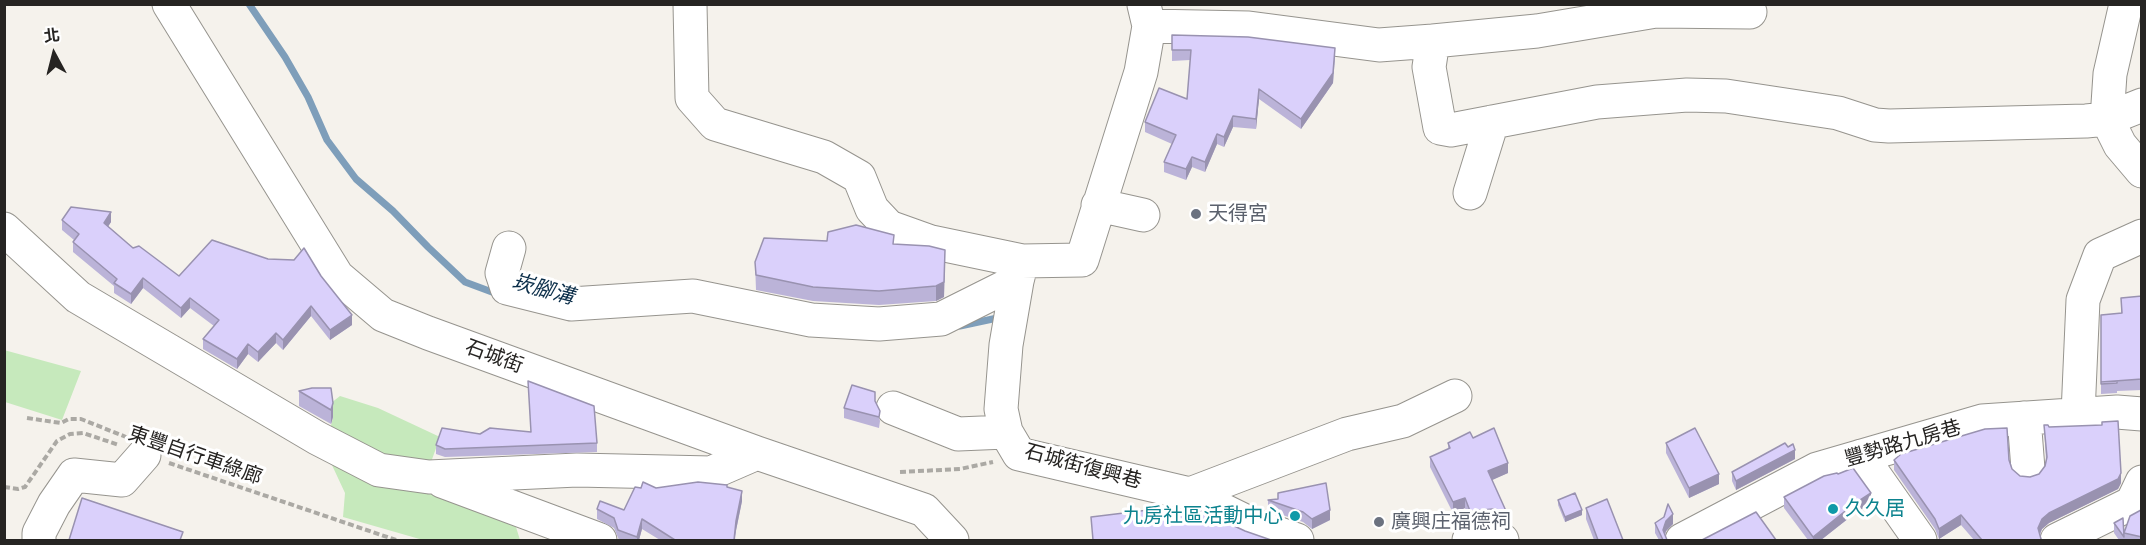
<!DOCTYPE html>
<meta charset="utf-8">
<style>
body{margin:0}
#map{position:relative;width:2146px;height:545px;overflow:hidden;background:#f5f2ec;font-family:Bitter,"Noto Sans TC",serif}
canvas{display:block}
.frame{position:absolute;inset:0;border:6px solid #262422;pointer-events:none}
.north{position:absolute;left:24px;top:24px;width:60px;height:60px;-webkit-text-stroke:4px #fff;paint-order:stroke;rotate:353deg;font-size:16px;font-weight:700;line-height:24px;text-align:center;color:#262422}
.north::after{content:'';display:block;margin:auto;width:21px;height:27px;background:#262422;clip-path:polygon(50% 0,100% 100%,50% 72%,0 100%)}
</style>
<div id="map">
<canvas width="2146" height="545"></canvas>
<div class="frame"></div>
<div class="north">北</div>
</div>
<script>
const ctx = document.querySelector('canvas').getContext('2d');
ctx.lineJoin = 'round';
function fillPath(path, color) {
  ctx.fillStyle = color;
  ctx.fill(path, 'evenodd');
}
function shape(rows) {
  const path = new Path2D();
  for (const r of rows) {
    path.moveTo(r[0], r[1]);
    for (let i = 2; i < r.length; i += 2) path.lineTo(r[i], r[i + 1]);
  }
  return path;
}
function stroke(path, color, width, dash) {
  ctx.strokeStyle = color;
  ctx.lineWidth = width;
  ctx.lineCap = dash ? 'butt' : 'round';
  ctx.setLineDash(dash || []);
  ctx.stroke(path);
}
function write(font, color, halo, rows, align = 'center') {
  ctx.font = font + ' Bitter,"Noto Sans TC",serif';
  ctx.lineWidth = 6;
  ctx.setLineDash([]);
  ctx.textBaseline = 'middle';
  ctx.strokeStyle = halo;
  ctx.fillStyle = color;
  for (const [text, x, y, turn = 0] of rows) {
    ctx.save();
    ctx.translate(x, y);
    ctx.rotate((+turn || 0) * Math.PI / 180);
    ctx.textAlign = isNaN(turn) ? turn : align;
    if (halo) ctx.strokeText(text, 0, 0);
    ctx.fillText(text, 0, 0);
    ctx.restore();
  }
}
const green = shape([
 [4,350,81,371,62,420,5,402],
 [340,396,378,408,440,437,430,465,377,454,329,434,333,417,331,403],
 [331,463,430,488,516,516,516,527,520,540,423,540,343,517,345,493]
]);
const stream = shape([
 [249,4,285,57,308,97,327,140,356,179,393,211,428,247,465,282,500,295],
 [960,326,1002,317]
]);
const path = shape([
 [27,418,61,423,69,419,81,419,126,437],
 [169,463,396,540],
 [900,472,960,469,993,462],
 [4,487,18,489,25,487,57,441,70,434,83,433,119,445]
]);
const minor = shape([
 [169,4,337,276,383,315,428,333,757,453,924,510,952,540],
 [690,4,692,98,715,124,824,157,859,177,872,209,889,227,931,242,1022,261],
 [2126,4,2110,74,2107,119,2120,145,2142,171],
 [1144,5,1149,26,1141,72,1082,260,1022,261,1017,281,1006,345,1001,409,1006,432,1019,454,1190,494,1251,524,1297,540],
 [1149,26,1249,28,1379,45,1433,41,1429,67,1440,128,1451,130,1597,102,1687,95,1726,96,1838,113,1875,125,1889,126,2086,121,2107,119,2142,105],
 [1433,41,1537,31,1656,11,1750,12],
 [1470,193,1492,122],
 [1098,205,1143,215],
 [4,229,78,297,317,438,379,470,429,477,577,470,711,473,757,453],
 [509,248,502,273,507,288,571,304,693,296,811,320,879,324,941,319,1017,281],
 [893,408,958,434,1006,432],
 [2078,414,2083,300,2100,255,2142,236],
 [2024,418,2028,469],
 [1861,456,1920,540],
 [442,481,600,540],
 [1190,494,1347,434,1403,421,1455,396],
 [39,540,39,533,54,504,74,475,122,480,144,455],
 [1469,540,1494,538,1502,540],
 [1682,540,1817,469,1982,421,2117,412,2142,414],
 [2057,540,2132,503,2142,482]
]);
const wall = shape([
 [1172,35,1335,58,1333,83,1301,129,1259,99,1256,129,1233,127,1224,147,1217,144,1205,172,1192,167,1186,180,1164,172,1164,162,1172,144,1145,132,1145,122,1187,99,1190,60,1172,61],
 [62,220,111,222,108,226,133,248,179,276,212,240,352,325,330,340,311,316,283,350,276,343,258,362,248,354,237,369,203,349,203,339,214,326,190,308,181,318,143,288,131,304,114,293,114,286,73,252,73,242,74,240,62,230],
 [827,241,894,245,945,264,944,297,936,301,879,305,813,301,756,290,755,262],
 [2142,296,2142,390,2117,391,2117,393,2101,394,2101,315,2121,313,2121,298],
 [331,388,333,417,331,424,299,406,299,391],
 [875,402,880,421,879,428,844,418,844,408],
 [2044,425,2049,427,2121,483,2118,489,2049,523,2042,529,2040,535,2041,539,2042,540,1974,540,1961,525,1939,539,1935,529,1894,470,1894,460,2009,460,2012,469,2020,476,2030,477,2039,474,2045,466,2046,460],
 [480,434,597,443,597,452,445,457,436,454,436,445],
 [1473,438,1508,473,1491,480,1506,511,1506,522,1493,519,1470,521,1465,508,1453,513,1430,467,1430,457,1448,449,1448,443],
 [1666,443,1719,484,1689,498,1666,453],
 [1795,459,1736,490,1732,481,1732,472],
 [727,487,742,501,736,531,735,540,660,540,642,529,639,540,619,540,614,528,597,519,597,509,624,510,641,488],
 [1278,493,1330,520,1312,529,1303,522,1268,510,1268,500,1278,499],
 [1784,497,1871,503,1854,514,1821,540,1808,540,1784,508],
 [1558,500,1582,515,1565,522,1558,505],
 [1586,508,1623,540,1594,540,1586,519],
 [2142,510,2142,540,2119,540,2114,533,2114,523,2124,533],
 [1655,523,1673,524,1666,531,1665,535,1667,540,1659,540,1655,533]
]);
const shadedWall = shape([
 [1335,48,1333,83,1301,129,1301,119],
 [1259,89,1259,99,1256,129,1256,119],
 [1233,116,1233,127,1224,147,1224,137],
 [1217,134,1217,144,1205,172,1205,162],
 [1192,157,1192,167,1186,180,1186,169],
 [111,212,111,222,104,233,104,223],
 [945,250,944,297,936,301,936,286],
 [143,278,143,288,131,304,131,294],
 [190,298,190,308,181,318,181,308],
 [311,306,311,316,283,350,283,340],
 [352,315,352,325,330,340,330,330],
 [276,333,276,343,258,362,258,352],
 [248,344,248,354,237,369,237,359],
 [333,403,333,417,331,424,331,410],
 [1795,450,1795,459,1736,490,1736,481],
 [1508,463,1508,473,1488,482,1488,471],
 [2121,473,2121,483,2118,489,2049,523,2042,529,2038,538,2038,528,2042,519,2049,513],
 [1719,474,1719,484,1689,498,1689,488],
 [742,491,742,501,734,540,736,521],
 [1871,493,1871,503,1854,514,1821,540,1813,540,1813,537,1854,504],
 [1465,498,1465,508,1453,513,1453,502],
 [1330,510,1330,520,1312,529,1312,519],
 [1582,510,1582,515,1565,522,1565,517],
 [1673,514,1673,524,1666,531,1663,540,1663,530,1666,521],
 [1961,515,1961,525,1939,539,1939,529],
 [642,519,642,529,639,540,637,540,637,537]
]);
const building = shape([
 [1172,35,1248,37,1335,48,1333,73,1301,119,1259,89,1256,119,1233,116,1224,137,1217,134,1205,162,1192,157,1186,169,1164,162,1176,135,1145,122,1159,88,1187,99,1191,50,1172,50,1172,35],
 [71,207,111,212,104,223,133,248,139,246,179,276,212,240,268,259,294,260,304,248,321,276,352,315,330,330,311,306,283,340,276,333,258,352,248,344,237,359,203,339,219,320,190,298,181,308,143,278,131,294,114,283,117,279,73,242,79,234,62,220,71,207],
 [856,225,894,235,893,244,929,246,945,250,944,282,936,286,879,291,813,287,756,275,755,262,764,238,827,241,828,232,856,225],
 [2142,296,2142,379,2101,382,2101,315,2122,313,2121,298,2142,296],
 [528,381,594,406,597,443,445,449,436,445,442,428,480,434,490,428,531,432,528,381],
 [2117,381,2117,383,2101,384,2101,382,2117,381],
 [852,385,875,392,875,401,880,411,879,417,844,408,852,385],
 [312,388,331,388,333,403,331,410,299,391,312,388],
 [2118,421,2121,473,2118,479,2049,513,2042,519,2038,528,2041,539,2042,540,1982,540,1961,515,1939,529,1935,519,1894,460,1901,454,1985,429,2007,428,2009,460,2012,469,2020,476,2030,477,2039,474,2045,466,2047,457,2044,425,2048,425,2049,427,2102,425,2102,422,2118,421],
 [1494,428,1508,463,1488,471,1506,511,1493,509,1470,511,1465,498,1453,502,1430,457,1450,448,1448,443,1470,432,1473,438,1494,428],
 [1695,428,1719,474,1689,488,1666,443,1695,428],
 [1785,443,1788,447,1793,444,1795,450,1736,481,1732,472,1785,443],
 [1853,468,1871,493,1854,504,1813,537,1784,497,1824,476,1837,473,1838,474,1853,468],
 [643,482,656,488,698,482,727,485,727,487,742,491,736,521,734,540,675,540,642,519,637,537,618,530,614,518,597,509,600,501,624,510,635,487,641,488,643,482],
 [1326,483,1330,510,1312,519,1303,512,1268,500,1278,499,1278,493,1326,483],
 [1575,493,1582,510,1565,517,1558,500,1575,493],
 [82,498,183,532,180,540,69,540,82,498],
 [1607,499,1623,540,1598,540,1586,508,1607,499],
 [1668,504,1673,514,1666,521,1663,530,1667,540,1663,540,1655,523,1664,517,1668,504],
 [1165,508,1165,514,1202,511,1245,531,1271,540,1093,540,1091,517,1165,508],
 [2141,510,2142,510,2142,537,2124,533,2130,516,2141,510],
 [1756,512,1776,540,1702,540,1756,512],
 [2123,518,2124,537,2114,523,2123,518]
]);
const markers = [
 [1196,214,6,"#6b7280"],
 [1833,509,6,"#0f9aa8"],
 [1295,516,6,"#0f9aa8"],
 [1379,522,6,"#6b7280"]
];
const worshipNames = [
 ["天得宮",1208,214],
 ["廣興庄福德祠",1391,522]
];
const streetNames = [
 ["石城街",494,357,20],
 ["豐勢路九房巷",1903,444,-16],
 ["東豐自行車綠廊",195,456,19],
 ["石城街復興巷",1083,467,15]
];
const cultureNames = [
 ["久久居",1845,509],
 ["九房社區活動中心",1283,516,"right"]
];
const waterNames = [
 ["崁腳溝",543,290,15]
];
fillPath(green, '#c6e9bc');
stroke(stream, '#7e9eba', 7);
stroke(minor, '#96948e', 35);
stroke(path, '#aba9a4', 4, [6, 3]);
stroke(minor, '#fff', 33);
fillPath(wall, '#bbb3d8');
fillPath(shadedWall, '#9992b0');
fillPath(building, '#dad0fb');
stroke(building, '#9992b0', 1.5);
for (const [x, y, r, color] of markers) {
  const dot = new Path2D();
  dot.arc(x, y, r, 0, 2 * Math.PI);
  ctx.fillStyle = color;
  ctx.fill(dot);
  stroke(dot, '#fff', 2);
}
write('20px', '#5b616d', '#fff', worshipNames, 'left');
write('20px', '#262422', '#fff', streetNames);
write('20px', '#0d838f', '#fff', cultureNames, 'left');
write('italic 21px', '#0b2e49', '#fff', waterNames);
</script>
